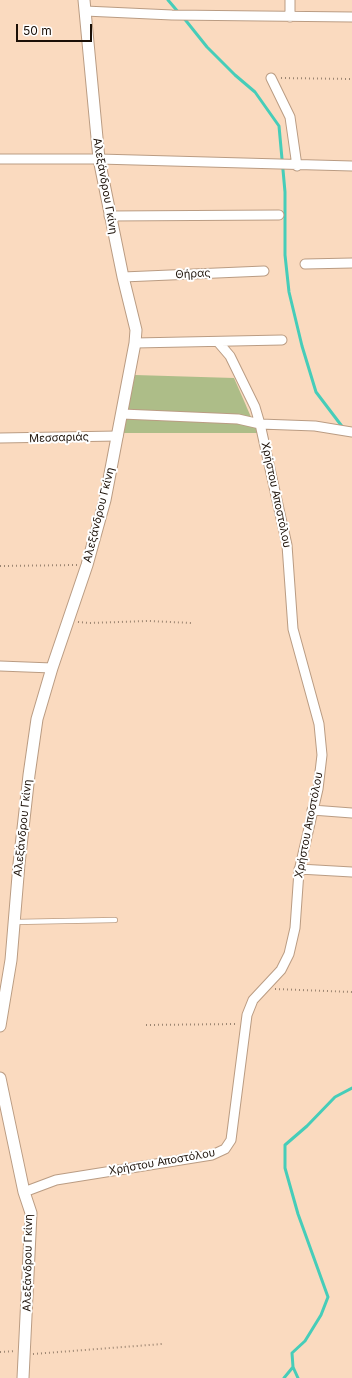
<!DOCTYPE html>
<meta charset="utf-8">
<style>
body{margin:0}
#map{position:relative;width:352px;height:1378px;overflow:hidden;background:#fadabf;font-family:Inter,sans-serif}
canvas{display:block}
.scale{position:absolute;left:16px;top:24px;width:76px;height:18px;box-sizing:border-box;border:2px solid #1b1007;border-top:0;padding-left:5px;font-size:12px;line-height:14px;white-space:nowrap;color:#1b1007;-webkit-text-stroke:3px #fff;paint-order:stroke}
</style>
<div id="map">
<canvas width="352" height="1378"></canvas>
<div class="scale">50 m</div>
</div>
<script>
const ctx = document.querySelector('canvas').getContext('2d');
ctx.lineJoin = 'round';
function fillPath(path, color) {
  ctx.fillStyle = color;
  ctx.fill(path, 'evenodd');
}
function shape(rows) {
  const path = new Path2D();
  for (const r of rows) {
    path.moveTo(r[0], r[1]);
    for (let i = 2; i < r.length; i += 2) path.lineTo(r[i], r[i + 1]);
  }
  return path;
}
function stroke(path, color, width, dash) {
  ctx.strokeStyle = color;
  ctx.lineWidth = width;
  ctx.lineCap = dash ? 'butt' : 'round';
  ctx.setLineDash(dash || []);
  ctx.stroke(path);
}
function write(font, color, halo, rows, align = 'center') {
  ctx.font = font + ' Inter,sans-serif';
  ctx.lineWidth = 4;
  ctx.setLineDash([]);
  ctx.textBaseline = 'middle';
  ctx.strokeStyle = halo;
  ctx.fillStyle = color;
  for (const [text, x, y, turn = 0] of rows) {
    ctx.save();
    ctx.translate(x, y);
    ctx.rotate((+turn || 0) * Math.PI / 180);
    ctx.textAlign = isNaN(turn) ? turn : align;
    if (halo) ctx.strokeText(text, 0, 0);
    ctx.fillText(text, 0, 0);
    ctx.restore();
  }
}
const green = shape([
 [135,375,234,378,258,433,123,433]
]);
const stream = shape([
 [168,0,179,13],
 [183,17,207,47,235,75,255,92,279,126,285,192,285,255,289,292,302,346,316,392,344,429],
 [284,1378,293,1367],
 [298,1378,293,1367,292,1353,305,1341,321,1315,328,1297,298,1214,285,1168,285,1145,307,1126,335,1097,352,1088]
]);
const path = shape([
 [281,78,352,79],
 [0,566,77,565],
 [78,622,89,623,149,621,191,623],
 [275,989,352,992],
 [146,1025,237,1024],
 [0,1352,15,1351],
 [33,1354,162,1344]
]);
const service = shape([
 [15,922,115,920]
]);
const minor = shape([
 [85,11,172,15,352,17],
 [290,17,290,0],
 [271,78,290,117,297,166],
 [0,159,99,159,352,166],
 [109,216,279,215],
 [305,264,352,263],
 [123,277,264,271],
 [135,343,282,340],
 [122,414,238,419,260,424,315,426,352,432],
 [0,438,118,436],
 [0,666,52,668],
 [312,810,352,813],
 [299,869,352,872],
 [24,1192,56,1180,212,1155,225,1149,231,1140,247,1015,253,1000,281,970,289,954,295,928,299,871,318,789,322,755,319,724,293,629,287,545,260,424,255,407,230,356,218,342]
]);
const tertiary = shape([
 [0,1026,11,960,19,864,29,775,37,719,52,668,87,565,105,500,135,343,136,330,123,277,99,159,84,0],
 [0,1078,24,1192,31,1213,23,1378]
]);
const streetNames = [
 ["Αλεξάνδρου Γκίνη",105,186,80],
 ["Θήρας",193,274,-3],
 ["Μεσσαριάς",59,438,-2],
 ["Χρήστου Αποστόλου",276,495,78],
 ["Αλεξάνδρου Γκίνη",99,515,-76],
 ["Χρήστου Αποστόλου",309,825,-79],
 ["Αλεξάνδρου Γκίνη",23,828,-84],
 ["Χρήστου Αποστόλου",162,1162,-10],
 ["Αλεξάνδρου Γκίνη",28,1263,-89]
];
fillPath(green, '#adbd88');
stroke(stream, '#46cdb9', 3);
stroke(service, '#ba9c83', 6);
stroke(minor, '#ba9c83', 11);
stroke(tertiary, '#ba9c83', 13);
stroke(path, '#9c8571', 2, [1, 3]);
stroke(service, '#fff', 4.5);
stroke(minor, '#fff', 9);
stroke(tertiary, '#fff', 11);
write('11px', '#1b1007', '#fff', streetNames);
</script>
